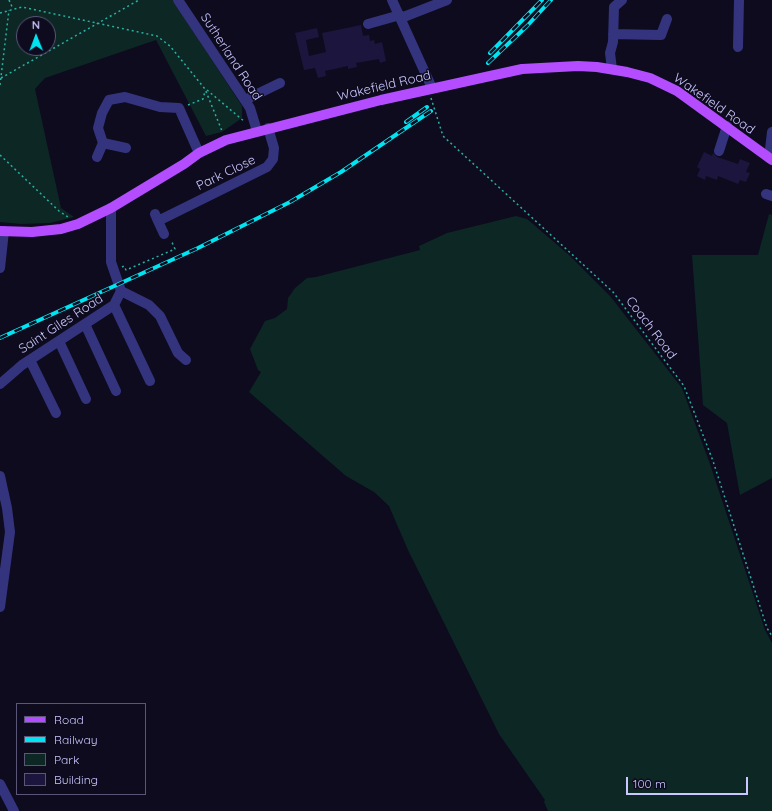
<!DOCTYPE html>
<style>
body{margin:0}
#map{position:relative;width:772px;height:811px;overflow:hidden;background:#0d0b1d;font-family:Quicksand,sans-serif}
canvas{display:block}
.legend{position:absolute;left:16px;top:703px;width:130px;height:92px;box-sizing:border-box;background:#0d0b1d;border:1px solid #595677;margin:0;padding:5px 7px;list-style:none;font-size:12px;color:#cac6ff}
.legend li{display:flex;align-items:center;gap:8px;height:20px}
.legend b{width:20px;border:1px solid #595677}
.north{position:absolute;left:16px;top:16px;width:40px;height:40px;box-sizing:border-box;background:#0d0b1d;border:1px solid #595677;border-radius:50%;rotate:359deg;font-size:11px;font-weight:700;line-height:16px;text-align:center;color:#cac6ff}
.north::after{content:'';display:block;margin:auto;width:14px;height:18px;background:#00e4f1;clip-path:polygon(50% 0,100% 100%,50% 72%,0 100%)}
.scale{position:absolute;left:626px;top:777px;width:122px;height:18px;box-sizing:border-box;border:2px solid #cac6ff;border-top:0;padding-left:5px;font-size:12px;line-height:14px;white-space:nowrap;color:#cac6ff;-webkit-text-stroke:3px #0d0b1d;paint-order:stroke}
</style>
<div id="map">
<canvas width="772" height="811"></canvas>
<ul class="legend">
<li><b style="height:5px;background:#b44dff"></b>Road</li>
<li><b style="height:5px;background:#00e4f1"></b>Railway</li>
<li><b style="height:11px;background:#0d2725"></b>Park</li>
<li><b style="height:11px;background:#1c163e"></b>Building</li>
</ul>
<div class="north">N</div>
<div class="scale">100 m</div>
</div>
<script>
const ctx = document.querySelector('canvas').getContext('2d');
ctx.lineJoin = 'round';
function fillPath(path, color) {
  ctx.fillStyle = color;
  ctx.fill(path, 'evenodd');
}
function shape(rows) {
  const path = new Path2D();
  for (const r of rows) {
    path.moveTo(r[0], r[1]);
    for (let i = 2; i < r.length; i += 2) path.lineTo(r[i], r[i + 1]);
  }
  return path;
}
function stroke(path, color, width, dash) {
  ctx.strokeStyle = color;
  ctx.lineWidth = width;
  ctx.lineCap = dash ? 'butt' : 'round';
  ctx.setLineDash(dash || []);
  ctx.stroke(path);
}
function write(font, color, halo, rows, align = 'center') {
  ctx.font = font + ' Quicksand,sans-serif';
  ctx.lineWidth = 3;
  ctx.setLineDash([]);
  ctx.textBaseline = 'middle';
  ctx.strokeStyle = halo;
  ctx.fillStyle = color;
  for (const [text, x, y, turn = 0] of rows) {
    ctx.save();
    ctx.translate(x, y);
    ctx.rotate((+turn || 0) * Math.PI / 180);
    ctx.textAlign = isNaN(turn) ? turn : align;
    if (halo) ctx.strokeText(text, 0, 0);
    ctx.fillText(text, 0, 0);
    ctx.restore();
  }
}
const green = shape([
 [0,0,173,0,242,106,242,118,222,132,206,136,156,40,45,78,35,89,61,208,74,217,50,223,21,224,0,222],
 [24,24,48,24,48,48,24,48],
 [769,214,772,215,772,478,740,495,727,423,703,405,692,255,758,255],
 [516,216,527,219,568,254,610,296,682,388,710,464,765,630,772,643,772,811,548,811,544,802,545,800,499,734,408,550,389,506,374,492,346,476,249,392,261,372,258,370,250,349,265,321,275,318,287,309,288,298,295,288,307,278,316,277,420,250,419,246,447,233]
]);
const building = shape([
 [361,25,363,36,369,35,370,41,374,40,375,44,382,42,386,61,380,63,379,59,356,63,357,67,348,69,348,66,325,71,326,76,318,78,315,68,304,70,295,33,317,28,319,37,306,40,309,56,326,52,322,33],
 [704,152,712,156,713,153,717,157,738,164,740,159,750,163,746,172,750,173,746,182,740,180,738,184,718,176,717,180,706,176,705,180,697,176,700,169,697,167]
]);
const path = shape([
 [9,0,13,9],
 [0,13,22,7,157,36,170,46,205,89,222,131],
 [1,78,139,0],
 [0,85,9,10],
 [207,90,245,122],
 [431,98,443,136,613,292,684,386,713,461,767,628,772,636],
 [188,105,203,99,205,91],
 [0,155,59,211,68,217],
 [122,267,124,266,126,270,175,249,171,240]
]);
const minor = shape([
 [178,0,250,108,257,131],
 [392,0,432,88],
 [401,18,447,0],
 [368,24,400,15],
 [613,34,661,35,667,19],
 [738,47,739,0],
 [612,69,610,53,613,42,614,7,622,0],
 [245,100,280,83],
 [103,143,126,148],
 [719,151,727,126],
 [97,157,103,143,98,128,102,113,109,100,125,97,160,107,179,108,199,153],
 [769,158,772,132],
 [766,194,772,196],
 [155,214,158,221,267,167,273,159,274,148,268,128],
 [158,221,164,234],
 [0,268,4,231],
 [121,291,149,305,160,316,178,353,186,360],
 [114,305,150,381],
 [85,324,116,391],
 [59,341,86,399],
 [30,360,56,413],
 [0,384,22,365,114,305,121,291,111,262,111,208],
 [0,476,7,508,10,532,0,607],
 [0,784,14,811]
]);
const major = shape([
 [0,231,32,232,61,229,78,224,111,208,184,164,199,153,226,140,381,100,522,69,578,66,597,67,627,72,650,78,677,91,772,160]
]);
const rail = shape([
 [490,53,542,0],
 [488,63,527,26,551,0],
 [406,122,427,107],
 [0,338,198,248,290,202,341,172,431,111]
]);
const streetNames = [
 ["Sutherland Road",231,57,57],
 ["Wakefield Road",384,86,-13],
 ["Wakefield Road",714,104,35],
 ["Park Close",226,173,-26],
 ["Saint Giles Road",61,324,-33],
 ["Coach Road",651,328,53]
];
fillPath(green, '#0d2725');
fillPath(building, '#1c163e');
stroke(path, '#28b1a3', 1.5, [2, 3]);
stroke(minor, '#34347e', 10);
stroke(major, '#b44dff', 10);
stroke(rail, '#00e4f1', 4);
stroke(rail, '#0d0b1d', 2.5, [8]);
write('13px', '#cac6ff', '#0d0b1d', streetNames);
</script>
